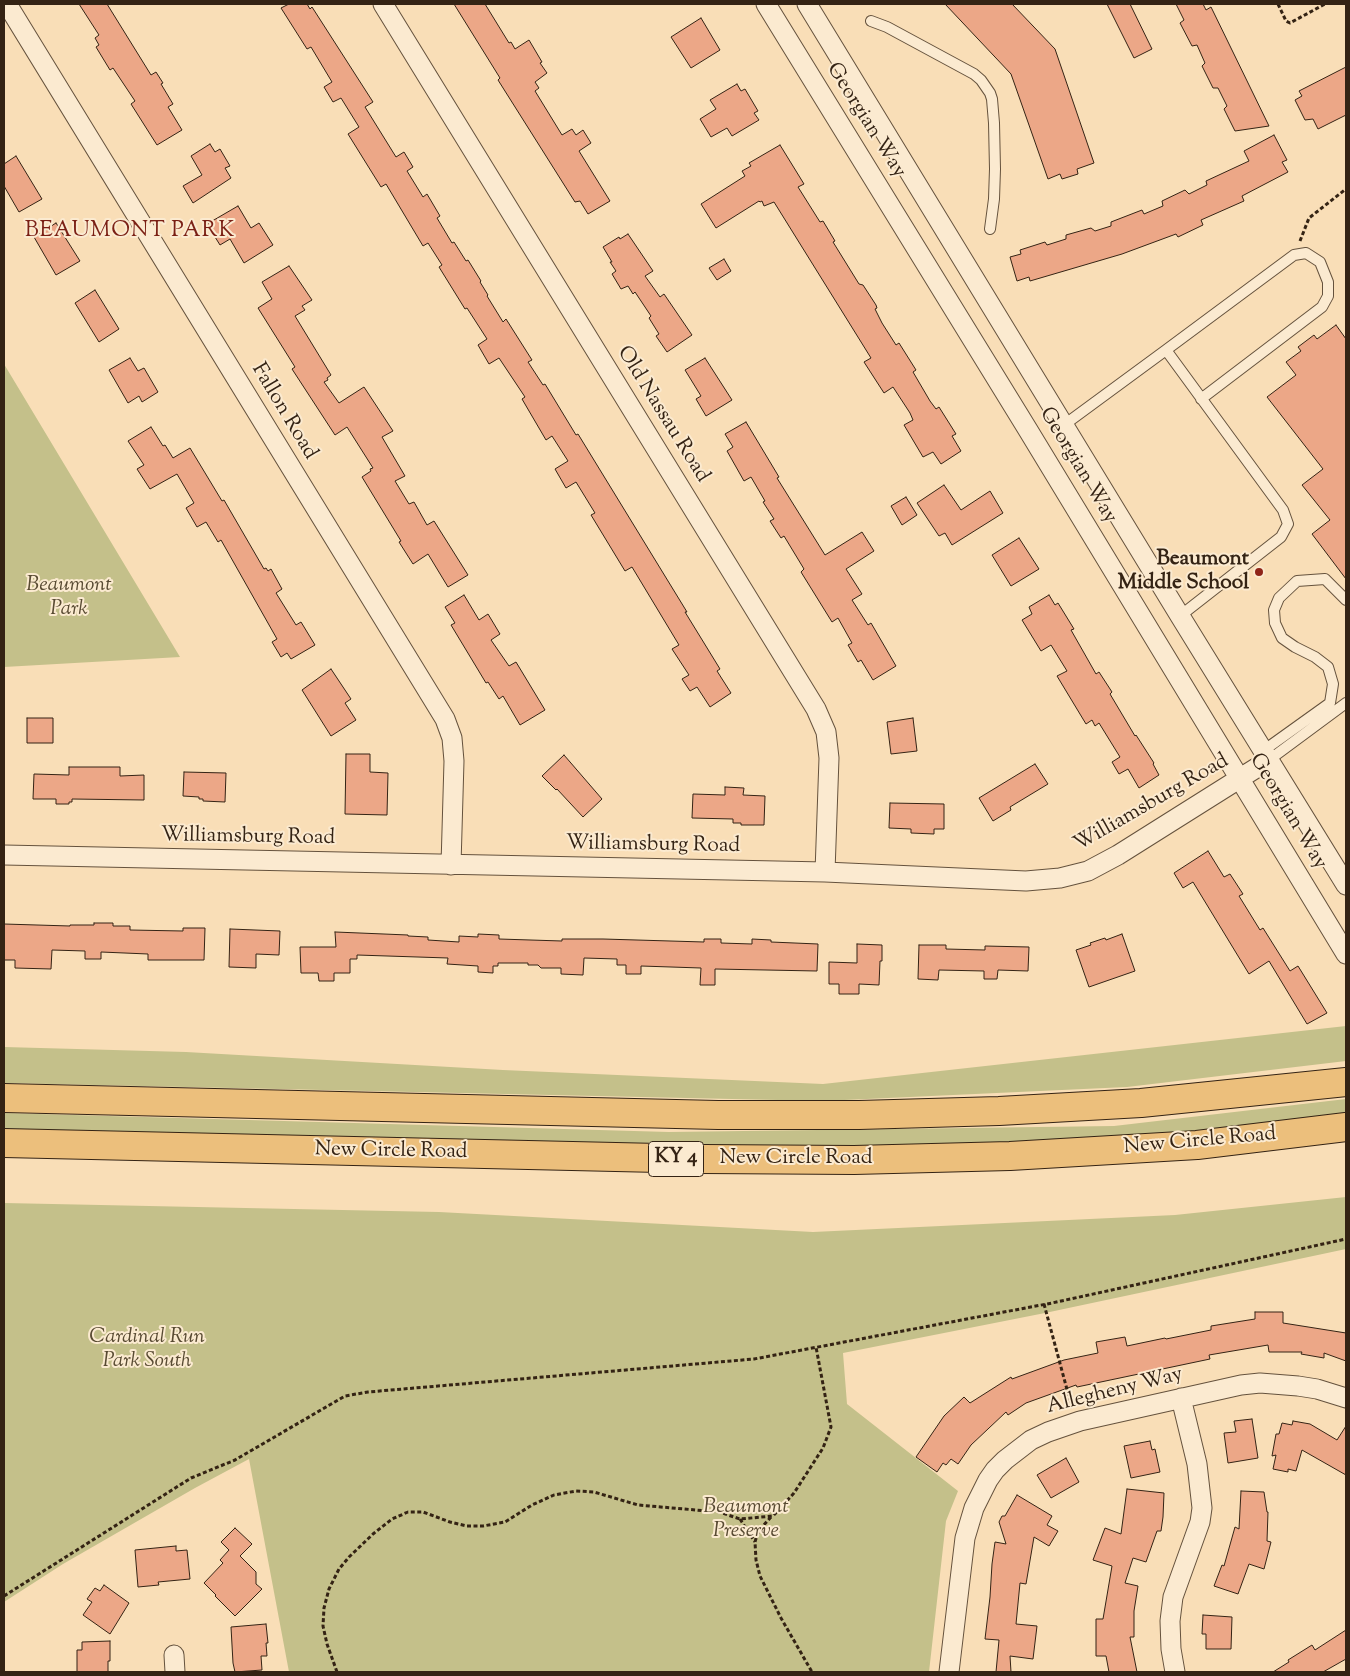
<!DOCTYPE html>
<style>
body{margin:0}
#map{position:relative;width:1350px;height:1676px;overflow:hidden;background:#f9deb7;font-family:"Sorts Mill Goudy",serif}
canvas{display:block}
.frame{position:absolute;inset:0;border:5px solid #342314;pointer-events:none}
</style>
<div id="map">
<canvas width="1350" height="1676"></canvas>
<div class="frame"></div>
</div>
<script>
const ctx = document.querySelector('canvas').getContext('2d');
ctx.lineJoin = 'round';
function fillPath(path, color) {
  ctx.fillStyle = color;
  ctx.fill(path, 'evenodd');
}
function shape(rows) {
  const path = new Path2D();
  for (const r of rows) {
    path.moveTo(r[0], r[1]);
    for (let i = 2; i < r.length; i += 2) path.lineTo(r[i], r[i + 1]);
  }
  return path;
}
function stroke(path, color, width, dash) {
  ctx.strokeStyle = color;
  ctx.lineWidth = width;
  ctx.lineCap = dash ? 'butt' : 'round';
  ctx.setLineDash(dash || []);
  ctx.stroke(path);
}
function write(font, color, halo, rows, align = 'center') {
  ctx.font = font + ' "Sorts Mill Goudy",serif';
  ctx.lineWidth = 4;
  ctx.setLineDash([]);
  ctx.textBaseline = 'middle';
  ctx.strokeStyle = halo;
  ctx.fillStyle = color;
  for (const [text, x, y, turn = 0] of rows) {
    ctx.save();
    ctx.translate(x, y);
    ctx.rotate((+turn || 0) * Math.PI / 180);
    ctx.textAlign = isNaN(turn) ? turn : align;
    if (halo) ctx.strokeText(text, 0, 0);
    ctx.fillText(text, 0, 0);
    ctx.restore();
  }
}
const green = shape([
 [4,364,180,657,4,667],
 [1346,1026,1346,1061,1127,1087,823,1101,4,1083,4,1047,186,1052,503,1070,823,1084],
 [1346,1099,1346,1117,1115,1141,776,1150,4,1132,4,1113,669,1132,1114,1126],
 [1346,1197,1346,1249,1045,1313,843,1353,847,1404,958,1491,946,1521,929,1672,289,1672,249,1459,195,1488,63,1564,4,1602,4,1203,439,1212,813,1232,1175,1215]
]);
const building = shape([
 [79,4,107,4,151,75,156,72,163,83,161,84,173,104,168,107,182,130,157,145,131,104,135,101,113,68,110,70,96,47,99,45,95,38,99,35,79,4],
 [289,4,307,4,310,9,312,7,373,102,365,107,396,157,404,152,413,167,407,171,423,197,427,194,440,216,437,218,452,243,454,242,466,261,468,260,481,281,480,282,488,295,487,296,503,322,506,319,532,360,528,362,543,385,545,384,576,435,578,434,687,612,685,612,720,669,717,671,731,693,710,707,697,687,690,691,682,679,689,675,672,649,679,645,632,567,625,571,591,515,595,513,576,482,566,488,555,469,568,461,552,436,546,440,522,399,525,397,499,358,489,364,478,345,487,339,467,308,465,309,439,267,442,265,428,243,423,246,386,184,381,187,348,134,359,127,341,98,333,102,324,87,332,82,311,47,307,49,281,8,289,4],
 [454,4,485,4,509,43,511,42,515,49,529,40,542,62,540,63,547,73,535,82,539,88,535,91,562,135,572,129,576,135,583,130,591,143,579,151,610,201,588,214,580,201,575,202,498,80,500,78,454,4],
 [945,4,1012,4,1055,49,1094,163,1077,169,1078,174,1062,179,1060,174,1048,179,1011,74,945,4],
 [1107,4,1130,4,1152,49,1134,58,1107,4],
 [1176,4,1203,4,1206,10,1211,7,1269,126,1235,131,1224,109,1227,106,1218,88,1213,88,1202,66,1205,63,1197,45,1192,46,1180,23,1184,20,1176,4],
 [701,18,720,50,691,68,671,37,701,18],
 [1346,67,1346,115,1318,129,1313,119,1305,120,1295,100,1302,96,1299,91,1346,67],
 [737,84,741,91,745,89,758,111,754,113,759,120,732,136,727,128,711,137,700,119,716,109,710,100,737,84],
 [1274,135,1287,160,1282,162,1288,172,1242,196,1244,201,1201,220,1203,225,1178,237,1176,234,1122,254,1030,281,1029,277,1017,281,1010,257,1021,254,1020,250,1045,242,1047,245,1066,239,1066,235,1091,228,1095,231,1111,226,1111,222,1142,210,1144,214,1163,206,1162,201,1185,190,1189,194,1207,185,1206,181,1249,161,1244,151,1274,135],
 [210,144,215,152,220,149,230,166,225,168,231,178,193,203,183,186,202,175,191,156,210,144],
 [780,145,804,184,798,187,820,222,823,221,835,241,833,242,859,284,863,285,876,305,877,308,875,309,882,323,896,345,899,343,916,370,913,372,930,401,936,409,939,407,956,434,952,436,961,451,941,464,933,452,923,457,904,425,913,420,910,413,893,387,884,393,864,362,871,358,774,202,764,206,762,201,760,202,759,201,716,228,701,204,745,176,742,171,751,166,749,163,780,145],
 [16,156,42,199,19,212,4,186,4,164,16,156],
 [238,206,251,228,259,223,273,245,244,263,230,239,220,245,207,224,238,206],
 [56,223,80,261,56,275,34,237,56,223],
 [628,234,653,271,645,276,660,297,664,294,692,335,667,352,656,336,659,334,649,318,651,316,635,292,633,294,628,286,621,289,612,274,616,271,610,262,612,262,603,247,619,237,620,239,628,234],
 [724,259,731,271,717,280,709,268,724,259],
 [289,266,312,300,302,306,305,310,295,316,331,375,327,378,328,380,324,382,339,403,364,387,393,431,382,437,405,476,395,481,409,504,414,502,427,525,434,521,468,575,448,587,428,554,413,564,399,542,401,541,362,477,371,471,370,469,373,468,347,427,335,435,292,369,295,367,258,308,272,299,262,282,289,266],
 [95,290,119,329,99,342,75,303,95,290],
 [1336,325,1346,339,1346,579,1312,534,1330,520,1302,485,1323,469,1267,397,1296,375,1286,362,1301,351,1298,347,1314,335,1317,339,1336,325],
 [130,358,138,371,144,368,158,392,142,402,139,396,128,403,109,370,130,358],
 [705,358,732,400,706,416,696,399,701,396,685,370,705,358],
 [746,422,779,477,777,478,825,555,862,532,874,551,846,569,862,594,852,600,868,625,871,623,896,666,873,680,861,660,858,662,848,645,852,643,838,618,832,622,801,572,804,569,784,536,781,538,770,521,774,519,763,502,765,501,751,477,744,481,727,451,733,447,725,434,746,422],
 [151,427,163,446,165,445,173,458,190,448,222,501,224,500,264,569,266,568,268,571,271,569,282,589,276,593,296,625,301,622,315,645,291,659,287,653,281,657,272,642,277,639,221,540,218,542,206,522,197,527,186,508,194,503,177,474,150,489,137,469,144,465,128,441,151,427],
 [944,485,961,510,990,491,1003,513,952,545,945,533,939,536,917,503,944,485],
 [906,497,917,515,902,525,891,506,906,497],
 [1019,538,1039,569,1011,586,992,555,1019,538],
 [464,595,479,620,488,614,500,634,491,640,509,666,516,662,545,710,520,725,503,696,499,699,488,682,486,683,451,625,455,623,445,607,464,595],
 [1049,595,1055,605,1058,603,1074,629,1071,630,1096,674,1099,672,1112,692,1110,694,1135,736,1136,735,1154,763,1153,764,1159,775,1139,788,1128,769,1119,774,1112,762,1120,757,1099,723,1095,726,1092,720,1086,724,1057,676,1067,671,1051,645,1041,651,1022,620,1032,614,1029,607,1049,595],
 [331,669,351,699,345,703,356,720,331,736,302,690,331,669],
 [27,718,53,718,53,743,27,743,27,718],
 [913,718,917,751,891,754,887,722,913,718],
 [346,754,370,754,370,772,388,773,387,815,345,814,346,754],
 [564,755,602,799,583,817,557,789,556,790,542,776,564,755],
 [1035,764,1048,784,1010,807,1011,810,993,821,979,798,1035,764],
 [69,767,120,767,120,776,144,775,144,800,72,799,72,802,69,802,69,804,56,804,56,799,33,799,34,774,69,775,69,767],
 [184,772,226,773,225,802,203,801,203,799,199,799,199,797,183,796,184,772],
 [725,787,744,788,743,795,765,796,764,825,741,825,741,823,733,823,733,819,692,818,693,794,725,795,725,787],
 [890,803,944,804,944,829,934,829,934,834,911,833,911,829,889,828,890,803],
 [1208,851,1224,877,1230,874,1243,894,1239,896,1260,930,1263,928,1290,971,1298,966,1327,1013,1307,1024,1269,961,1249,974,1193,882,1183,888,1174,873,1208,851],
 [94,923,113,923,113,926,130,926,130,930,183,931,183,928,205,928,204,960,148,960,148,954,101,952,101,959,85,959,85,951,52,950,51,969,15,968,15,960,4,960,4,924,70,926,70,925,94,925,94,923],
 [230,929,280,931,279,955,256,954,256,968,229,967,230,929],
 [335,932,408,935,408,936,428,937,428,940,459,942,459,936,478,937,478,934,499,935,499,939,562,941,562,939,603,939,704,942,704,939,721,939,721,943,752,944,752,939,771,940,771,942,818,944,817,971,715,969,715,985,700,985,701,968,641,966,641,974,626,974,626,965,617,965,617,959,584,958,583,975,561,974,561,968,541,968,538,965,528,965,528,963,498,963,498,966,493,966,493,973,478,972,478,966,447,964,448,958,357,955,357,959,350,959,350,973,334,973,334,981,319,981,318,973,301,973,300,947,336,947,335,932],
 [1122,934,1135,971,1089,987,1076,950,1091,945,1090,943,1105,938,1106,940,1122,934],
 [857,944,882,945,882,961,880,961,879,985,859,984,859,994,839,994,839,984,829,984,829,962,857,963,857,944],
 [919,945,946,945,946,949,985,950,985,946,1029,947,1028,971,998,970,997,979,984,979,984,971,939,970,938,980,918,979,919,945],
 [1255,1312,1283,1312,1283,1323,1346,1333,1346,1361,1324,1353,1324,1358,1301,1354,1302,1352,1269,1352,1268,1345,1209,1355,1210,1359,1077,1387,1076,1385,1026,1403,1008,1415,1006,1412,971,1445,958,1464,951,1459,946,1465,943,1463,937,1472,916,1457,944,1416,964,1397,970,1403,1011,1377,1012,1379,1064,1360,1098,1353,1096,1342,1125,1337,1127,1346,1165,1338,1166,1339,1211,1330,1211,1326,1255,1319,1255,1312],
 [1252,1419,1258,1458,1228,1463,1224,1433,1236,1432,1234,1421,1252,1419],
 [1293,1421,1310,1424,1337,1440,1346,1426,1346,1475,1302,1450,1296,1471,1288,1469,1288,1472,1273,1469,1276,1455,1272,1456,1276,1434,1279,1434,1282,1423,1292,1425,1293,1421],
 [1150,1441,1152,1450,1155,1449,1160,1472,1131,1478,1124,1446,1150,1441],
 [1066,1458,1079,1482,1051,1498,1037,1475,1066,1458],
 [1127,1489,1164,1493,1163,1517,1161,1531,1157,1531,1146,1562,1133,1558,1125,1583,1138,1586,1134,1611,1134,1637,1130,1637,1137,1672,1109,1672,1106,1656,1096,1656,1096,1619,1103,1619,1112,1566,1093,1560,1105,1528,1121,1534,1127,1489],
 [1241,1491,1264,1492,1267,1512,1268,1512,1267,1541,1271,1542,1264,1569,1249,1564,1238,1594,1214,1586,1222,1565,1224,1566,1235,1527,1239,1529,1241,1491],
 [1017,1495,1052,1516,1047,1525,1058,1531,1049,1546,1034,1537,1026,1584,1020,1583,1016,1624,1037,1626,1033,1659,1010,1656,1011,1672,996,1672,999,1640,985,1639,990,1597,992,1564,995,1542,1006,1544,999,1522,1002,1516,1005,1516,1017,1495],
 [235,1528,252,1544,240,1556,256,1572,256,1584,262,1589,235,1616,215,1596,216,1595,204,1583,223,1563,220,1560,229,1550,221,1542,235,1528],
 [176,1546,176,1551,187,1550,190,1579,158,1582,159,1585,138,1587,135,1550,176,1546],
 [104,1585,129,1603,110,1634,83,1615,92,1602,87,1599,95,1588,100,1591,104,1585],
 [1203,1615,1232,1617,1231,1649,1206,1649,1206,1634,1202,1634,1203,1615],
 [266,1624,268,1643,266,1643,267,1656,261,1656,262,1670,235,1672,233,1663,231,1627,266,1624],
 [1346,1630,1346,1659,1323,1672,1273,1672,1289,1662,1288,1660,1312,1645,1315,1650,1346,1630],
 [110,1641,110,1661,108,1661,108,1672,77,1672,77,1650,82,1650,82,1642,110,1641]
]);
const path = shape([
 [1278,4,1286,21,1290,23,1325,4],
 [1300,241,1309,218,1346,189],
 [1044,1304,1072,1408],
 [771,1517,763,1526,757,1535,755,1542,756,1560,760,1576,781,1618,812,1672],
 [740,1519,755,1542],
 [4,1596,191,1478,235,1460,345,1396,368,1392,754,1359,1052,1303,1346,1239],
 [337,1672,327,1644,323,1626,324,1608,329,1589,339,1569,349,1557,373,1534,392,1519,408,1512,423,1512,450,1522,467,1526,483,1526,505,1522,532,1505,554,1495,576,1491,594,1492,638,1505,719,1512,740,1519,773,1516,794,1493,823,1448,831,1427,816,1347]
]);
const service = shape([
 [871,21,887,27,974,74,981,80,990,93,992,99,994,123,995,169,994,199,990,229],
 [1166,350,1294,255,1306,253,1320,262,1328,282,1328,296,1322,307,1201,399],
 [1064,425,1166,350,1283,510,1288,524,1281,537,1180,616],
 [1263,751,1330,703,1333,684,1328,667,1315,657,1295,647,1282,638,1275,623,1274,610,1279,598,1297,581,1325,579,1346,600],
 [1269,760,1346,703]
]);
const minor = shape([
 [7,4,445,719,452,738,454,761,451,865],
 [383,4,816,709,826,732,829,758,825,872],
 [766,4,1028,430,1346,954],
 [807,4,1180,616,1346,885],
 [4,855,825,872,1026,881,1060,878,1088,871,1118,855,1269,760],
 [174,1655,175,1672],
 [949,1672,965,1538,974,1508,988,1480,995,1470,1005,1460,1031,1440,1048,1432,1080,1421,1241,1385,1260,1383,1298,1386,1317,1389,1346,1398],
 [1175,1672,1171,1649,1170,1621,1173,1597,1200,1522,1202,1508,1197,1464,1181,1398]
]);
const motorway = shape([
 [4,1098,718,1115,859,1115,999,1111,1141,1103,1346,1082],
 [4,1143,703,1159,854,1160,1010,1156,1197,1145,1346,1127]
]);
const markers = [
 [1259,572,5,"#8f2418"]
];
const shields = [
 [676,1159,55]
];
const shieldNames = [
 ["KY 4",676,1159]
];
const streetNames = [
 ["Georgian Way",865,121,58],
 ["Fallon Road",283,412,59],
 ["Old Nassau Road",662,415,58],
 ["Georgian Way",1077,466,59],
 ["Williamsburg Road",1152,804,-30],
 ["Georgian Way",1287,812,59],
 ["Williamsburg Road",248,838,1],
 ["Williamsburg Road",653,846,1],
 ["New Circle Road",1200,1142,-5],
 ["New Circle Road",391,1152,1],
 ["New Circle Road",796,1159],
 ["Allegheny Way",1115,1392,-14]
];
const poiNames = [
 ["Beaumont",1249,560],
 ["Middle School",1249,584]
];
const parkNames = [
 ["Beaumont",69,586],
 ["Park",69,610],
 ["Cardinal Run",147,1338],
 ["Park South",147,1362],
 ["Beaumont",746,1508],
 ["Preserve",746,1532]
];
const neighbourhoodNames = [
 ["BEAUMONT PARK",130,232]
];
fillPath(green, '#c4c08a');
fillPath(building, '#eca787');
stroke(building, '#342314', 1);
stroke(service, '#65523d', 12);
stroke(minor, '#65523d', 21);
stroke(motorway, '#342314', 30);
stroke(path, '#342314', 3, [4, 2.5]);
stroke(service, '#fbead0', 10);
stroke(minor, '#fbead0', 19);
stroke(motorway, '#ecbf7c', 28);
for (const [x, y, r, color] of markers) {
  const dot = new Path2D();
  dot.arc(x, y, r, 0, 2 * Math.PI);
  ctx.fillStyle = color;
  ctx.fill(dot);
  stroke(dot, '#fbead0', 2);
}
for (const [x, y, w] of shields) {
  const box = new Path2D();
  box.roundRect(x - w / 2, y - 17.5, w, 35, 4);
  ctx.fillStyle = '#fbead0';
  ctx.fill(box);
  stroke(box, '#342314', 1);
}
write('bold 20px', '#342314', null, shieldNames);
write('21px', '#342314', '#fbead0', streetNames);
write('bold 21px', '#342314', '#fbead0', poiNames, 'right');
write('italic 21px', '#584a32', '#fbead0', parkNames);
ctx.letterSpacing = '1px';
write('22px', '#7a1f14', '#fbead0', neighbourhoodNames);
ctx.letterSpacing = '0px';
</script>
